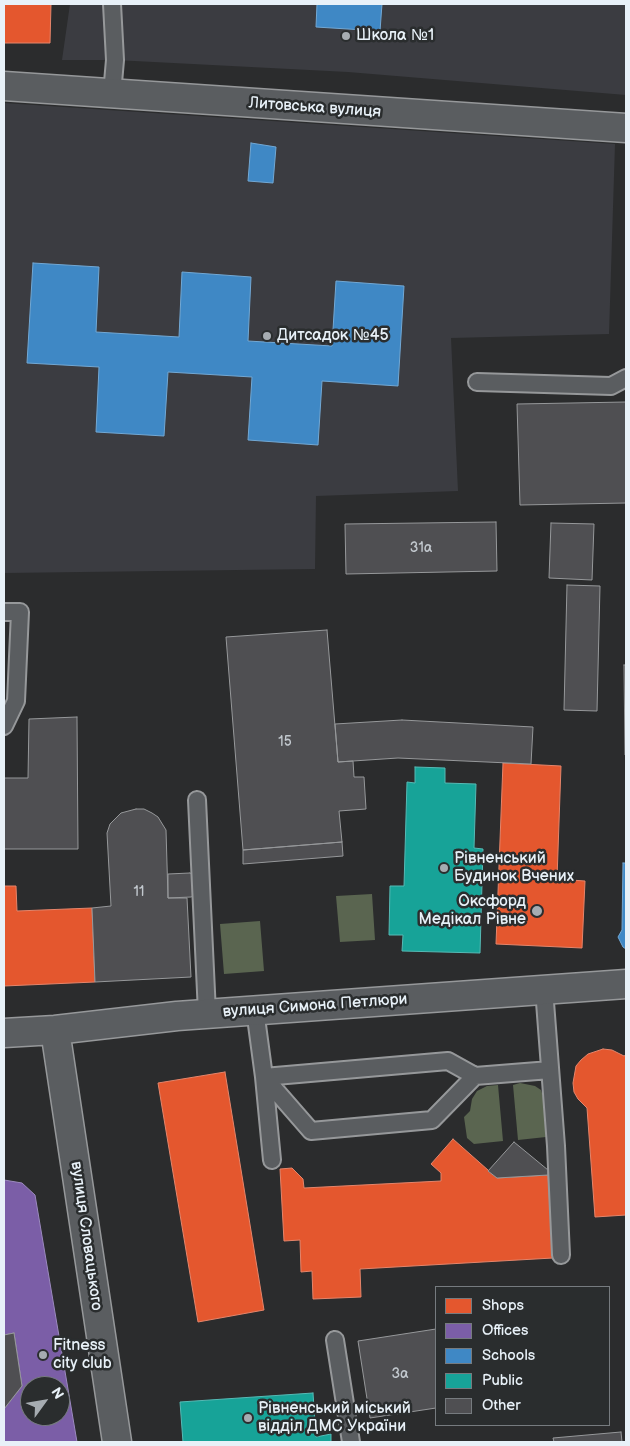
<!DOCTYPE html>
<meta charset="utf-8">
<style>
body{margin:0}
#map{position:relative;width:630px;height:1446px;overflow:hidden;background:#2b2c2d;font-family:"Balsamiq Sans",sans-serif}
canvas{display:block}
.frame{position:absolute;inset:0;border:5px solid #e8f1f8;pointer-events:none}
.legend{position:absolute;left:435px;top:1286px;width:175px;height:140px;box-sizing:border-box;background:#2a2d2e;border:1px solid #767b7f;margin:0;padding:6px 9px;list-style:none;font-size:15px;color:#e8f1f8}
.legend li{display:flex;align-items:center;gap:10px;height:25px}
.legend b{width:25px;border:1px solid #767b7f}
.north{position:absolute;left:20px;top:1376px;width:50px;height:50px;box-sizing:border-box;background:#2a2d2e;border:1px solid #767b7f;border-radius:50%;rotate:58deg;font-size:14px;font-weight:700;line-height:20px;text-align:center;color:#e8f1f8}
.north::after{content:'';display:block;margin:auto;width:18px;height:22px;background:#a6acb1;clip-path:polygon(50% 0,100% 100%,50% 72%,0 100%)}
</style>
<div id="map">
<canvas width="630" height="1446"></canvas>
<div class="frame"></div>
<ul class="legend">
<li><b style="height:14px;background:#e4572e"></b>Shops</li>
<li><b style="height:14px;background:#7b5ea7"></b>Offices</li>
<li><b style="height:14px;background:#3f88c5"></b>Schools</li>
<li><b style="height:14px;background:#17a398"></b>Public</li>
<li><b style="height:14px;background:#4f4f52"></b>Other</li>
</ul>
<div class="north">N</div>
</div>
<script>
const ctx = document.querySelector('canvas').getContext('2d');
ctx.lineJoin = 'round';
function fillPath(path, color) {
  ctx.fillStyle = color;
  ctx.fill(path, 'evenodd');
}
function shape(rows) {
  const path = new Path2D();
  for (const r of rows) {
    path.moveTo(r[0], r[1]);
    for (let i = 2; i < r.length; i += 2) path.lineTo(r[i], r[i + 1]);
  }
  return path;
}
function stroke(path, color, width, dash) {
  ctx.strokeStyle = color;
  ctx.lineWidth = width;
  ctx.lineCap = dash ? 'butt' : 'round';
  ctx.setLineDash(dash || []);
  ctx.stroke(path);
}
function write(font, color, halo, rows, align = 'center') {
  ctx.font = font + ' "Balsamiq Sans",sans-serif';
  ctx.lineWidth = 5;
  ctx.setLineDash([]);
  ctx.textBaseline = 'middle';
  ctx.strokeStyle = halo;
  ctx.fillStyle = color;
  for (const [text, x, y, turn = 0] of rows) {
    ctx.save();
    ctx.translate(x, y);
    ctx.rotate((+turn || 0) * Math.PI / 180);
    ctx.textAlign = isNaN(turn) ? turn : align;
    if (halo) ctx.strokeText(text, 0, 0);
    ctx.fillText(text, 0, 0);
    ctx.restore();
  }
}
const built = shape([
 [70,4,626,4,626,95,348,72,115,60,62,60],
 [4,103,615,144,609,334,451,338,458,491,316,496,315,569,4,573]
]);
const green = shape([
 [372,894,375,940,340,942,336,896],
 [260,921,264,971,224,974,220,924],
 [520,1083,535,1086,541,1090,544,1100,546,1137,518,1140,513,1085],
 [498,1085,503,1141,474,1144,467,1138,464,1117,470,1111,472,1099,477,1091,487,1086]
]);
const shops = shape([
 [4,4,51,4,50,43,4,43,4,4],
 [503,763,561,766,557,879,585,881,582,948,496,944,503,763],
 [4,886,16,886,17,911,92,908,95,982,4,986,4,886],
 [603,1049,612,1050,624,1056,626,1055,626,1215,595,1217,587,1108,578,1099,574,1092,573,1083,576,1066,581,1060,588,1054,603,1049],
 [225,1072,264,1310,198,1322,158,1083,225,1072],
 [453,1139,497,1178,548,1175,553,1258,360,1269,361,1297,313,1299,312,1271,301,1272,300,1240,284,1241,280,1169,292,1168,303,1179,304,1188,441,1181,441,1173,431,1164,453,1139]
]);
const offices = shape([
 [4,1180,22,1183,35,1195,77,1442,4,1442,4,1409,22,1386,14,1333,4,1335,4,1180],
 [30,1386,60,1386,60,1416,30,1416,30,1386]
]);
const schools = shape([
 [317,4,382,4,380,31,316,27,317,4],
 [251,143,276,147,273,183,248,181,251,143],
 [33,263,99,267,96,332,179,337,182,272,251,277,248,341,332,346,336,281,404,286,398,386,322,381,318,445,248,440,252,377,168,372,164,436,96,432,99,367,27,363,33,263],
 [623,863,626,863,626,949,623,947,618,937,622,930,623,863]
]);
const public = shape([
 [415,767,445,768,445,783,476,784,474,848,483,849,480,953,402,951,403,935,389,935,390,886,404,886,407,782,415,783,415,767],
 [313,1393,316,1437,331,1434,331,1442,183,1442,180,1402,313,1393]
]);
const building = shape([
 [626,402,626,503,520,505,517,404,626,402],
 [496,522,497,571,346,574,345,524,496,522],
 [551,523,594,524,592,580,549,578,551,523],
 [567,585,600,586,597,711,564,710,567,585],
 [327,630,338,762,353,761,354,777,364,777,366,809,339,811,342,842,243,850,226,637,327,630],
 [624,665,626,665,626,755,625,755,624,665],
 [77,717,78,849,4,849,4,778,28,778,29,719,77,717],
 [402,720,533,727,531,764,398,758,338,762,335,724,402,720],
 [136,809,144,809,152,813,158,817,166,830,168,898,187,898,191,977,95,982,92,908,111,906,107,833,110,824,121,813,136,809],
 [342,842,343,856,243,864,243,850,342,842],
 [190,873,194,875,196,895,191,897,168,898,168,874,190,873],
 [514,1142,548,1170,548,1175,497,1178,488,1171,514,1142],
 [436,1329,436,1408,370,1418,358,1341,436,1329],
 [14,1333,22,1386,4,1409,4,1335,14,1333],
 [621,1432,622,1442,554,1442,553,1438,621,1432]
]);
const service = shape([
 [112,94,115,60,112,4],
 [477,382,611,386,626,378],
 [4,612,20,612,16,701,4,726],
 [197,800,207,1013],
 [544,989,556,1146,561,1255],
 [255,1010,264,1077,272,1160],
 [264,1077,448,1061,475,1076,550,1070],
 [264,1077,311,1131,432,1120,475,1076],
 [335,1340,351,1442]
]);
const minor = shape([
 [4,86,626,128],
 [55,1030,117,1442],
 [4,1033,55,1030,177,1016,626,984]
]);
const markers = [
 [346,36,5,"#a6acb1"],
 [267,336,5,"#a6acb1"],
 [444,868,5,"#a6acb1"],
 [537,911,6,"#a6acb1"],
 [43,1355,5,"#a6acb1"],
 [248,1418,5,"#a6acb1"]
];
const numberNames = [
 ["31а",421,548],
 ["15",285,742],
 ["11",139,892],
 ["3а",400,1374]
];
const poiNames = [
 ["Школа №1",356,36],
 ["Дитсадок №45",277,336],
 ["Рівненський",454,859],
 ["Будинок Вчених",454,877],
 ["Оксфорд",526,902,"right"],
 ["Медікал Рівне",526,920,"right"],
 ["Fitness",53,1346],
 ["city club",53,1364],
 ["Рівненський міський",258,1409],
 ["відділ ДМС України",258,1427]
];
const streetNames = [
 ["Литовська вулиця",315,108,4],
 ["вулиця Симона Петлюри",315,1006,-4],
 ["вулиця Словацького",86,1236,82]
];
fillPath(built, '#3b3c41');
fillPath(green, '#5a6550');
fillPath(shops, '#e4572e');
stroke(shops, '#e5856b', 1);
fillPath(offices, '#7b5ea7');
stroke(offices, '#9c8abf', 1);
fillPath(schools, '#3f88c5');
stroke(schools, '#72a8d4', 1);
fillPath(public, '#17a398');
stroke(public, '#56bab5', 1);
fillPath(building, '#4f4f52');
stroke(building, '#96989a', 1);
stroke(service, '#96989a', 20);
stroke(minor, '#96989a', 31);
stroke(service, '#5a5d60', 16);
stroke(minor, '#5a5d60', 28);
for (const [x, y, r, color] of markers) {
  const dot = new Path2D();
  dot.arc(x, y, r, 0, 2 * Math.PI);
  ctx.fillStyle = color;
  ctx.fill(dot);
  stroke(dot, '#2a2d2e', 2);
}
write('14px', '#c2c8ce', null, numberNames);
write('16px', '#e8f1f8', '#2a2d2e', poiNames, 'left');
write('16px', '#e8f1f8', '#2a2d2e', streetNames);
</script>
